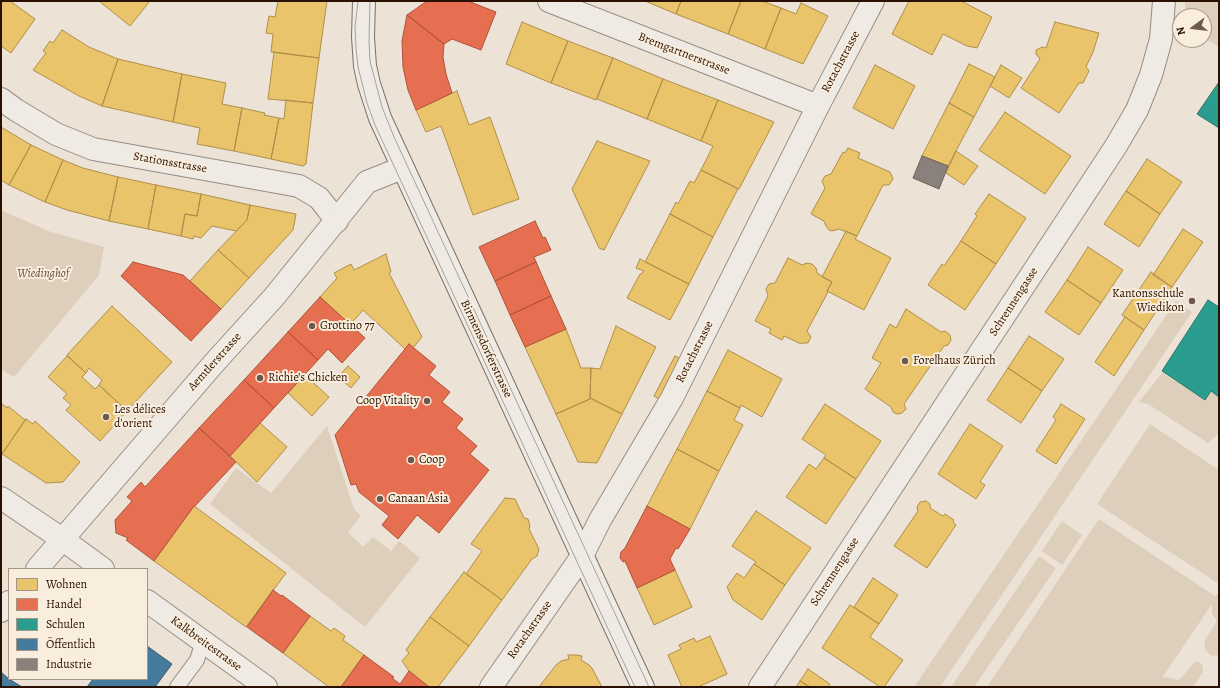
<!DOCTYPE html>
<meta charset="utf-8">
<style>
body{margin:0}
#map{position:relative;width:1220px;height:688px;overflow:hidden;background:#ece2d5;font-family:Alegreya,serif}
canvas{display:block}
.frame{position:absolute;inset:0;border:2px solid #291000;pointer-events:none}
.legend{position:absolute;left:8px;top:568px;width:140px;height:112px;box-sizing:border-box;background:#f9eddd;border:1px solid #a69585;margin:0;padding:5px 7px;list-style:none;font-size:12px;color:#291000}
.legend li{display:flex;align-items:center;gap:8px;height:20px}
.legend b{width:20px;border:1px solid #a69585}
.north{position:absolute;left:1172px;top:8px;width:40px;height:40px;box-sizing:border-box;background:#f9eddd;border:1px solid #a69585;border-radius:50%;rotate:255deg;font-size:11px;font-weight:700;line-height:16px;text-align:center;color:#291000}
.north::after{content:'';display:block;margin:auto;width:14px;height:18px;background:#6d5a4b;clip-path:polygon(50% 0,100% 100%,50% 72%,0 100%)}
</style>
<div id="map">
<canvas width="1220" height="688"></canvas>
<div class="frame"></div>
<ul class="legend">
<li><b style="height:11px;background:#e9c46a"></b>Wohnen</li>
<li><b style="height:11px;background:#e76f51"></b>Handel</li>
<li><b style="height:11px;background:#2a9d8f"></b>Schulen</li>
<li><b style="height:11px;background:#457b9d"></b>Öffentlich</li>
<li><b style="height:11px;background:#8a817c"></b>Industrie</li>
</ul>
<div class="north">N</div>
</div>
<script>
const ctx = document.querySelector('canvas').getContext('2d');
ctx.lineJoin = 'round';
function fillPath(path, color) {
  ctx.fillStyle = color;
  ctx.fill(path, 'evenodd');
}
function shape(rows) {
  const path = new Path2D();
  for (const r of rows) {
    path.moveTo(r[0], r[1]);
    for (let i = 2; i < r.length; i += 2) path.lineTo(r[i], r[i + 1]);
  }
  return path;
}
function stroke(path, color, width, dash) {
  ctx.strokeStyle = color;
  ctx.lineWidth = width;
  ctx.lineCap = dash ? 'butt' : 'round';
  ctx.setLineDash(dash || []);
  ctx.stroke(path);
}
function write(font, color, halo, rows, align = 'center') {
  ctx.font = font + ' Alegreya,serif';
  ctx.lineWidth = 4;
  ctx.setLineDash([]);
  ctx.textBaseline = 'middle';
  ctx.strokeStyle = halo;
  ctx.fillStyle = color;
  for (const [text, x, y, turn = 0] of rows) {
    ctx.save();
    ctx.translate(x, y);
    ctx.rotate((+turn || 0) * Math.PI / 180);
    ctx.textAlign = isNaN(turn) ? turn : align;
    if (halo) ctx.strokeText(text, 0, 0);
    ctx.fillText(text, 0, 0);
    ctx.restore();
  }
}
const green = shape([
 [1185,1,1219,1,1219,47,1204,38,1204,16,1185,16],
 [1,210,48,231,104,247,99,275,14,377,1,369],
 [1176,301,1192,312,940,687,914,687],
 [1162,373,1205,400,1211,391,1219,397,1219,433,1208,443,1148,404,1139,402],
 [1150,424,1219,470,1219,584,1097,504],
 [327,426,354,509,361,516,348,532,363,547,373,537,391,551,399,541,420,558,365,627,210,504,236,468,271,493],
 [1099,519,1215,596,1219,593,1219,655,1212,656,1205,650,1205,640,1217,621,1212,614,1212,604,1162,678,1165,677,1179,680,1196,661,1199,662,1203,666,1203,672,1193,687,987,687],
 [1062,521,1082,535,1062,565,1042,551],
 [1039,556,1056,568,974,687,951,687]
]);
const homes = shape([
 [1,1,10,1,35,19,11,53,1,46,1,1],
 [99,1,150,1,130,26,99,1],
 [278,1,327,1,319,58,271,52,273,34,266,33,269,16,275,17,278,1],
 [645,1,681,1,676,14,645,1],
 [681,1,741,1,728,34,676,14,681,1],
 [741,1,762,1,781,8,765,49,728,34,741,1],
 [909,1,961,1,992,17,977,48,967,46,943,34,932,55,892,34,909,1],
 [801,3,828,16,803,64,765,49,781,8,796,14,801,3],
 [522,22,568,41,551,83,506,64,522,22],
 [1055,22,1099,33,1093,52,1086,67,1089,71,1083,83,1079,83,1059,113,1021,88,1040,59,1036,54,1036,50,1042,47,1046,48,1055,22],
 [62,30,89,47,118,59,102,106,79,96,33,70,46,53,43,51,50,41,53,43,62,30],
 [568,41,613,58,596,100,551,83,568,41],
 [274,52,319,58,313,103,268,99,274,52],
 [613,58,663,79,647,119,597,99,613,58],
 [118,59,182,74,173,122,102,106,118,59],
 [969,64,995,77,974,117,949,103,969,64],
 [875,65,915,86,893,129,853,108,875,65],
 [1001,65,1022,78,1009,98,990,86,1001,65],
 [182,74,226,83,222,104,242,108,234,151,197,144,200,128,173,122,182,74],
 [663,79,718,100,701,141,647,119,663,79],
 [457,91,469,125,490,117,519,199,473,215,441,126,426,132,416,110,457,91],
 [286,100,313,103,306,164,303,166,271,159,279,118,284,119,286,100],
 [718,100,774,122,739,189,701,170,713,146,701,141,718,100],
 [949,103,974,117,948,166,922,156,949,103],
 [242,108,265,113,264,115,279,118,271,159,234,151,242,108],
 [1005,112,1071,156,1045,194,979,150,1005,112],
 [1,127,31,145,9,185,1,180,1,127],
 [597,141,650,161,604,250,599,248,572,189,597,141],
 [31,145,63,160,45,202,9,185,31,145],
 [848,148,860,153,858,158,890,172,893,179,889,185,883,185,857,236,839,229,832,231,829,230,826,226,824,221,811,214,825,188,822,181,825,176,831,174,843,152,845,153,848,148],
 [956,151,978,166,964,185,946,173,956,151],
 [1147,159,1182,182,1160,214,1126,191,1147,159],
 [63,160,83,168,118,177,109,221,67,210,45,202,63,160],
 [701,170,738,189,713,237,670,214,676,202,678,204,690,181,694,183,701,170],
 [118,177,156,185,148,229,109,221,118,177],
 [156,185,201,194,197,216,185,214,181,236,148,229,156,185],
 [1126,191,1160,214,1139,247,1104,224,1126,191],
 [201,194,250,205,247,220,236,231,212,226,201,238,194,236,193,239,181,236,185,214,197,216,201,194],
 [989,194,1026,218,996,264,961,241,977,216,975,214,989,194],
 [250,205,296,214,293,230,249,278,218,250,247,220,250,205],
 [670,214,713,237,689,284,645,262,670,214],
 [1183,229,1203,242,1172,287,1153,275,1183,229],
 [846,231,857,236,855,239,891,258,864,310,827,291,832,282,822,277,846,231],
 [961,241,996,264,965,310,928,285,942,264,944,266,961,241],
 [1088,247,1123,270,1101,303,1067,280,1088,247],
 [218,250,249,278,221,309,190,281,218,250],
 [386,254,391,272,389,273,422,337,413,348,409,344,405,349,363,310,350,325,320,297,337,278,334,273,351,264,354,270,386,254],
 [788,258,802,265,807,263,812,264,816,268,817,273,832,282,827,291,828,292,807,331,811,337,808,343,802,343,801,344,784,336,782,340,769,333,771,329,755,321,768,296,766,289,769,284,775,283,788,258],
 [640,259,689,284,670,320,627,298,640,274,641,274,644,271,636,268,640,259],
 [1151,272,1172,287,1144,330,1122,315,1151,272],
 [1067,280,1101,303,1079,335,1045,312,1067,280],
 [112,306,172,362,127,411,99,385,102,380,89,368,86,373,67,355,112,306],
 [906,309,941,332,945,331,950,335,951,340,948,345,944,346,904,404,906,409,902,413,897,414,893,412,891,407,865,389,881,363,872,358,890,324,896,328,906,309],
 [1125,317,1144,330,1114,376,1095,362,1125,317],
 [616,326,656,347,622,414,590,398,591,368,600,369,616,326],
 [566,329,581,368,591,368,590,399,556,414,525,347,566,329],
 [1029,336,1064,359,1042,391,1008,368,1029,336],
 [728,350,782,379,762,417,741,405,740,408,707,391,728,350],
 [67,356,86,373,82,377,95,389,99,385,127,411,100,441,66,410,71,405,63,398,67,394,48,377,67,356],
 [675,356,682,360,661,400,654,396,675,356],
 [348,366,360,377,351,388,338,377,348,366],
 [1008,368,1042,391,1021,423,987,400,1008,368],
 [305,375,329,397,312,416,288,393,305,375],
 [707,391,740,408,734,420,743,425,719,471,677,449,707,391],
 [590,398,622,414,597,463,578,462,556,414,590,399,590,398],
 [1,403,7,408,8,406,25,420,2,454,1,453,1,403],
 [825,404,881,441,856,479,824,458,826,455,802,439,825,404],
 [1061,404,1085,419,1056,464,1036,451,1056,420,1053,417,1061,404],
 [26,419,33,424,35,421,80,462,63,482,46,483,2,454,26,419],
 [260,423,287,447,257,482,230,456,260,423],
 [970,424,1003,446,980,482,985,485,976,499,938,474,970,424],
 [677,449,719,471,690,529,647,506,677,449],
 [824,458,856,479,826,524,786,497,809,464,816,469,824,458],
 [505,498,515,499,524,518,528,519,530,526,529,529,539,549,537,556,532,559,502,600,466,574,482,551,471,544,505,498],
 [926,501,930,504,930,508,943,516,945,514,954,520,953,522,956,525,927,568,894,546,918,511,917,507,920,502,926,501],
 [194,506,286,573,246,627,154,561,194,506],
 [756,511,811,548,785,585,754,564,756,562,732,546,756,511],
 [754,564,785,585,762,620,733,600,727,587,737,573,744,578,754,564],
 [675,570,692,607,654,625,637,588,675,570],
 [464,572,502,600,469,646,430,617,464,572],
 [873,578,898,595,879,624,854,607,873,578],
 [850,605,879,624,870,637,903,660,884,687,880,687,822,648,850,605],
 [310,616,331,631,334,628,345,636,343,640,364,655,341,687,329,687,283,653,310,616],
 [430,617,469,646,438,687,429,687,409,671,402,661,409,653,406,650,430,617],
 [710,636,727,674,698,687,682,687,668,655,681,649,679,645,694,638,696,642,710,636],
 [568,655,576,655,582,656,581,660,589,665,592,668,602,687,539,687,556,665,561,661,569,659,568,655],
 [808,669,830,684,828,687,810,687,800,681,808,669],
 [800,681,810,687,796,687,800,681]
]);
const shops = shape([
 [427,1,468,1,496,12,481,50,452,39,444,44,407,15,427,1],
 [407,15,444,44,443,57,446,74,452,93,416,110,408,90,403,67,402,41,407,15],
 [535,221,543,238,545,237,551,250,534,257,536,262,495,281,479,247,535,221],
 [133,262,183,275,221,309,191,341,121,276,133,262],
 [536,262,551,296,510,315,495,281,536,262],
 [551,296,566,329,525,347,510,315,551,296],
 [320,297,365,338,342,363,328,349,318,360,288,332,320,297],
 [288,332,318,360,274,408,244,380,288,332],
 [409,344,436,366,429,375,450,392,442,402,463,419,456,428,477,446,470,454,489,470,439,533,417,515,398,539,382,525,389,516,359,492,356,484,351,485,335,435,409,344],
 [244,380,274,408,230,456,199,428,244,380],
 [199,428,236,462,195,506,194,506,154,561,126,540,128,538,116,533,115,520,132,501,127,497,141,482,145,487,199,428],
 [647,506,690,529,678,549,676,548,670,559,675,570,637,588,625,561,623,562,620,558,621,552,625,548,647,506],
 [273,590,281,596,282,595,310,616,283,653,247,627,273,590],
 [364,655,394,677,392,678,400,684,409,671,429,687,341,687,364,655]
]);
const schools = shape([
 [1219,82,1219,128,1197,114,1219,82],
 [1208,300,1219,307,1219,397,1211,391,1205,400,1162,371,1208,300]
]);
const public = shape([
 [147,646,172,664,155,687,87,687,93,679,147,679,147,646],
 [1,672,9,679,22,687,1,687,1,672]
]);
const industry = shape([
 [922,156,948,166,939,189,913,178,922,156]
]);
const service = shape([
 [177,687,197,660,203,641]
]);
const minor = shape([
 [549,1,818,106],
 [1,99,16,110,56,134,93,149,299,186,319,198,337,221],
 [491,687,582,556,600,520,672,398,818,106,873,1],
 [760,687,1116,146,1137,110,1151,75,1161,39,1164,1]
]);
const tertiary = shape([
 [1,498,62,539,103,569],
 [37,569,215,362,274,297,367,182,402,168],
 [147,601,266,687],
 [1,611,9,602]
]);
const secondary = shape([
 [364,1,363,37,365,66,369,84,380,118,643,687]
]);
const tram = shape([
 [358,1,355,27,356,48,358,67,367,103,375,125,635,687],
 [370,1,369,41,370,61,382,107,394,137,649,687]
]);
const markers = [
 [1192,301,4,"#6d5a4b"],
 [312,326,4,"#6d5a4b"],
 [905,361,4,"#6d5a4b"],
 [260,378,4,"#6d5a4b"],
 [427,401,4,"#6d5a4b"],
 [106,417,4,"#6d5a4b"],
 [411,460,4,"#6d5a4b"],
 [380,499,4,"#6d5a4b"]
];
const streetNames = [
 ["Bremgartnerstrasse",684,54,21],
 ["Rotachstrasse",841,62,-62],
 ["Stationsstrasse",170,163,10],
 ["Schrennengasse",1014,302,-57],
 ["Birmensdorferstrasse",486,349,65],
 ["Rotachstrasse",695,352,-63],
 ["Aemtlerstrasse",215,362,-48],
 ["Schrennengasse",835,572,-57],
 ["Rotachstrasse",530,630,-55],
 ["Kalkbreitestrasse",206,644,36]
];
const parkNames = [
 ["Wiedinghof",43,274]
];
const poiNames = [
 ["Kantonsschule",1184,294,"right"],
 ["Wiedikon",1184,308,"right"],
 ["Grottino 77",320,326],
 ["Forelhaus Zürich",913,361],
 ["Richie’s Chicken",268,378],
 ["Coop Vitality",419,401,"right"],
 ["Les délices",114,410],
 ["d'orient",114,424],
 ["Coop",419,460],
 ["Canaan Asia",388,499]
];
fillPath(green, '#decfbc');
fillPath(homes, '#e9c46a');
stroke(homes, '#af8e4a', 1);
fillPath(shops, '#e76f51');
stroke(shops, '#ae5239', 1);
fillPath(schools, '#2a9d8f');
stroke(schools, '#2a7364', 1);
fillPath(public, '#457b9d');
stroke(public, '#3d5b6e', 1);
fillPath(industry, '#8a817c');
stroke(industry, '#6d5f57', 1);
stroke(service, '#968d83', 16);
stroke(minor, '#968d83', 24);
stroke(tertiary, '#968d83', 24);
stroke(secondary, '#7a7067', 24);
stroke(service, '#efeae3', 14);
stroke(minor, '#efeae3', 22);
stroke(tertiary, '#efeae3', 22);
stroke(secondary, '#efeae3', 22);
stroke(tram, '#a7a19a', 1);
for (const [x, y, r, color] of markers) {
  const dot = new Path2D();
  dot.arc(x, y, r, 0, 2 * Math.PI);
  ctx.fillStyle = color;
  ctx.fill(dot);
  stroke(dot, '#f9eddd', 1.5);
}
write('12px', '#291000', '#f9eddd', streetNames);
write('italic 12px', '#644d3b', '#f9eddd', parkNames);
write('12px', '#291000', '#f9eddd', poiNames, 'left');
</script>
